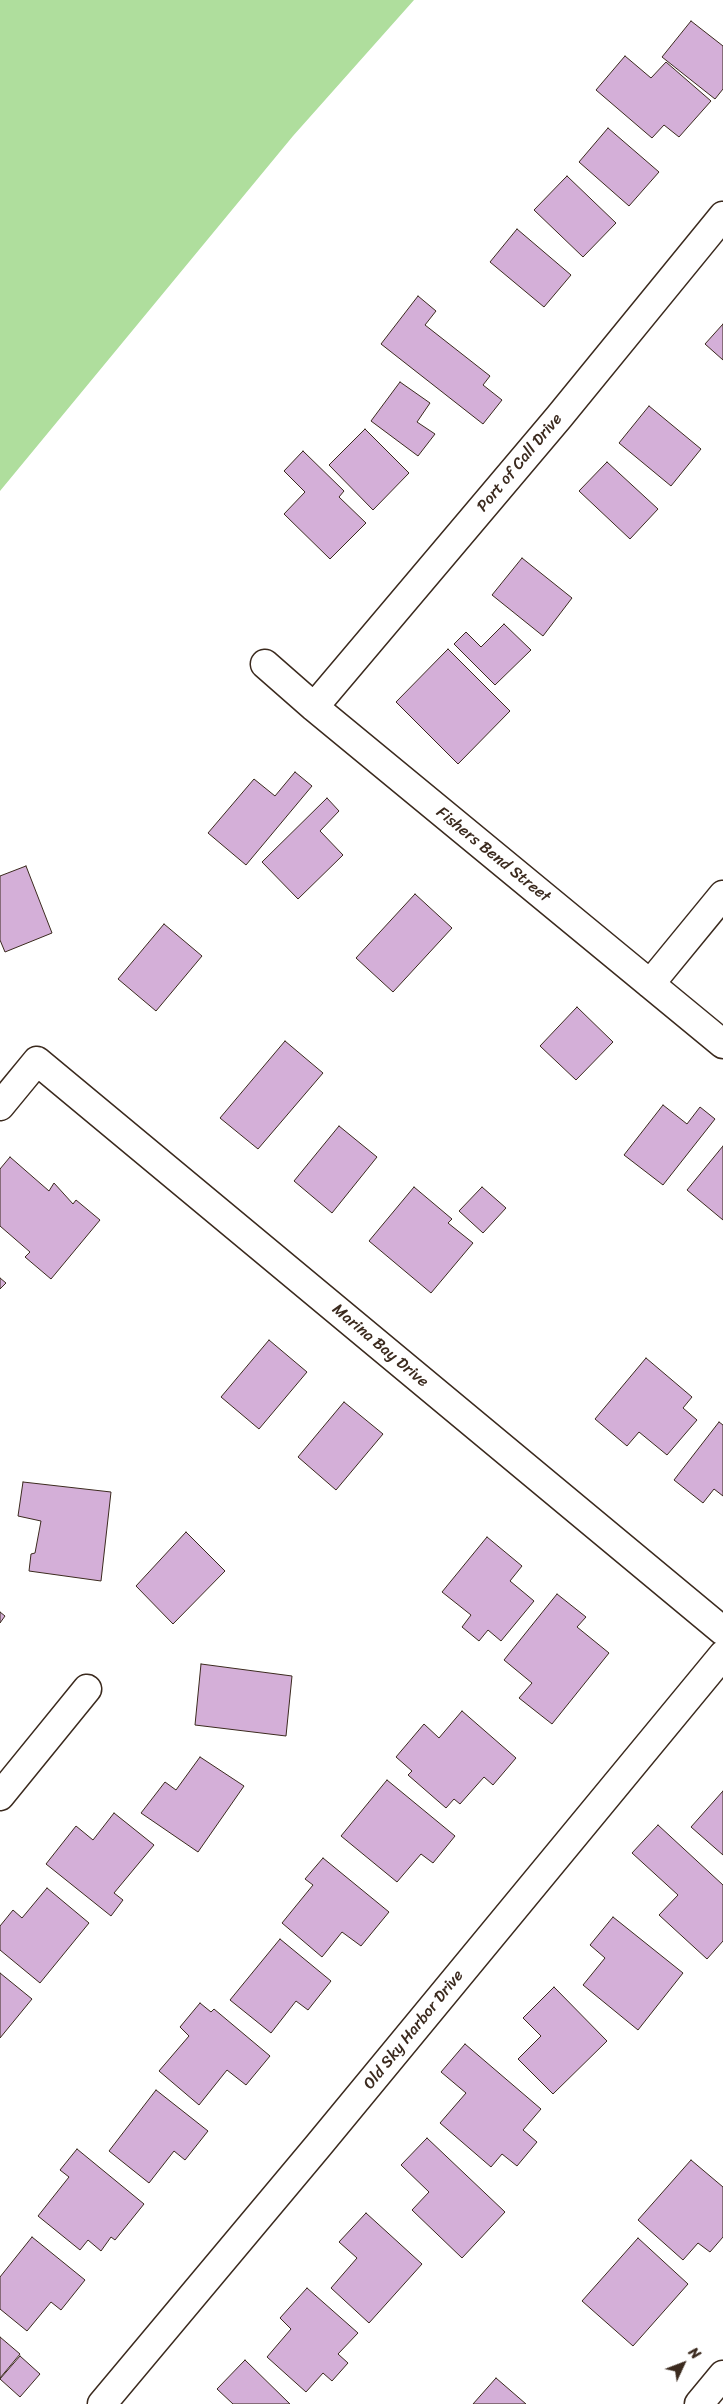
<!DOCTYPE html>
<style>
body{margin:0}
#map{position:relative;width:723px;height:2404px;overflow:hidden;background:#fff;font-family:Sriracha,sans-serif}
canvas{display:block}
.north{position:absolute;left:658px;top:2339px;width:50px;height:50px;-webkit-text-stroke:4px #fff;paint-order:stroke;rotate:47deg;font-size:14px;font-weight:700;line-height:20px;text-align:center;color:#3b2a1e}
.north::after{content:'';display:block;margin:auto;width:18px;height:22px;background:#3b2a1e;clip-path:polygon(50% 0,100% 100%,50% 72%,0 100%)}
</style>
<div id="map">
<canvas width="723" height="2404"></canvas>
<div class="north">N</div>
</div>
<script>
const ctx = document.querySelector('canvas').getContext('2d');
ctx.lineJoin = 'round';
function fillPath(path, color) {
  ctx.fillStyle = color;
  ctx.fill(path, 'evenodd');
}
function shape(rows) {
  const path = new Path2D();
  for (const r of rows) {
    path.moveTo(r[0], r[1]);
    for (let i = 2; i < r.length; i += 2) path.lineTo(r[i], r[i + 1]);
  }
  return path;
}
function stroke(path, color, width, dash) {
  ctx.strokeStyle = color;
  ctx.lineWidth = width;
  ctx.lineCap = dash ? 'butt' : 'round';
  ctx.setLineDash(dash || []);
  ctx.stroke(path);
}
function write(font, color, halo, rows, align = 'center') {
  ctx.font = font + ' Sriracha,sans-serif';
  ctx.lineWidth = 4;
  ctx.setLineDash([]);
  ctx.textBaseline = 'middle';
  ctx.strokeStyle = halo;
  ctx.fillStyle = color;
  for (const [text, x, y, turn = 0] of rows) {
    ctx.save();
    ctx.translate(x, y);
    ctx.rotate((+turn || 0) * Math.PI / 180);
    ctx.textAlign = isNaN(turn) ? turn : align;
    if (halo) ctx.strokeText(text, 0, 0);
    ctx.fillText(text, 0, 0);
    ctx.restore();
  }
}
const green = shape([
 [0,0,414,0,293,136,0,491]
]);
const building = shape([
 [691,21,723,46,723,89,715,99,662,57,691,21],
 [625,56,651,78,666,62,711,101,679,137,664,125,652,138,596,90,625,56],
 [608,128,659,172,629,206,579,162,608,128],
 [567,176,616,223,583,257,534,210,567,176],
 [517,229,571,275,544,307,490,262,517,229],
 [418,296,436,311,425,325,490,376,483,385,502,400,483,424,381,344,418,296],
 [723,324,723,360,705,344,723,324],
 [400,382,430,403,417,422,435,434,418,456,371,421,400,382],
 [649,406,701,449,671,486,619,443,649,406],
 [365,429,409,473,373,510,329,465,365,429],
 [303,451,344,491,339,497,366,523,330,559,284,514,305,492,284,471,303,451],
 [607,462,658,509,630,539,579,491,607,462],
 [522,558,572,598,543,636,492,595,522,558],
 [504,624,531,650,495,685,454,644,466,632,481,647,504,624],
 [448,649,510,711,458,764,396,702,448,649],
 [295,772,312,786,246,865,208,833,254,779,275,796,295,772],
 [327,798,339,811,320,831,343,855,298,899,262,862,327,798],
 [26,866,52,933,5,952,0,940,0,876,26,866],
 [415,894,452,928,393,992,356,958,415,894],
 [164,924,202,956,156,1011,118,979,164,924],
 [577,1007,613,1042,576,1080,540,1046,577,1007],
 [285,1041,323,1073,258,1149,220,1118,285,1041],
 [663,1105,687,1124,700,1107,715,1119,663,1185,624,1155,663,1105],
 [339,1126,377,1157,332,1213,294,1181,339,1126],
 [723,1146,723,1220,687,1190,723,1146],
 [10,1157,49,1191,54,1183,73,1204,76,1200,100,1220,51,1279,25,1257,30,1252,0,1226,0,1169,10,1157],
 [414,1187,452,1219,448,1223,473,1243,431,1293,369,1241,414,1187],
 [482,1187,506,1208,483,1233,459,1211,482,1187],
 [0,1278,6,1283,0,1289,0,1278],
 [269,1340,307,1372,259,1429,221,1397,269,1340],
 [646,1358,692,1397,683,1408,697,1420,667,1455,639,1432,627,1446,595,1419,646,1358],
 [344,1402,383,1434,336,1490,298,1457,344,1402],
 [719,1422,723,1425,723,1496,714,1489,703,1503,674,1480,719,1422],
 [23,1482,111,1492,101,1581,29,1571,31,1554,35,1553,41,1521,18,1516,23,1482],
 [186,1532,225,1571,173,1624,136,1586,186,1532],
 [487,1537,522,1566,510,1581,534,1601,501,1641,488,1630,479,1641,462,1627,471,1615,442,1592,487,1537],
 [557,1594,586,1617,577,1627,609,1653,552,1724,519,1698,532,1683,504,1660,557,1594],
 [0,1612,5,1616,0,1623,0,1612],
 [201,1664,292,1676,286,1736,195,1725,201,1664],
 [462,1711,516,1758,493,1785,484,1777,460,1804,454,1799,446,1808,408,1775,412,1771,396,1757,424,1724,439,1738,462,1711],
 [200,1757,244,1786,198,1852,141,1813,165,1782,176,1790,200,1757],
 [387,1780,455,1836,433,1863,421,1854,397,1882,341,1836,387,1780],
 [723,1791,723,1855,691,1827,723,1791],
 [114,1813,154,1845,114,1893,123,1900,111,1916,46,1864,76,1826,93,1840,114,1813],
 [658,1825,723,1885,723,1941,707,1959,659,1915,678,1895,632,1853,658,1825],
 [323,1858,389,1912,361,1946,342,1932,322,1957,282,1923,313,1885,305,1879,323,1858],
 [47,1888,89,1923,40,1983,0,1950,0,1926,13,1910,22,1918,47,1888],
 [613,1917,683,1973,638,2030,583,1985,605,1958,590,1945,613,1917],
 [280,1939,331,1981,308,2010,296,2001,271,2033,230,2000,280,1939],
 [0,1973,32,1999,0,2038,0,1973],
 [554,1987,607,2041,553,2094,518,2059,541,2036,523,2018,554,1987],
 [200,2003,211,2012,214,2009,270,2056,246,2085,227,2070,199,2105,159,2071,189,2036,180,2027,200,2003],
 [465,2044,541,2109,523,2130,537,2142,517,2166,502,2154,491,2167,440,2123,466,2093,441,2072,465,2044],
 [156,2090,208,2131,185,2160,174,2151,149,2183,109,2151,156,2090],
 [427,2138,505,2212,462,2258,412,2210,429,2192,401,2165,427,2138],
 [77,2149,144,2204,115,2240,111,2237,101,2251,88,2240,80,2250,38,2216,69,2177,60,2170,77,2149],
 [691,2160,723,2187,723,2237,710,2252,698,2243,683,2260,638,2220,691,2160],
 [366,2213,422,2264,369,2323,331,2288,357,2258,339,2242,366,2213],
 [32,2237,85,2280,61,2310,51,2302,27,2331,0,2309,0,2277,32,2237],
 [638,2238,688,2284,633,2346,582,2301,638,2238],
 [307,2288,358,2333,338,2354,348,2363,332,2381,323,2373,306,2392,267,2357,291,2329,280,2318,307,2288],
 [0,2337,20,2354,0,2378,0,2337],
 [20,2356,40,2374,20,2397,0,2379,20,2356],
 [245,2360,290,2404,233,2404,217,2389,245,2360],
 [496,2378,526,2404,473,2404,496,2378]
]);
const street = shape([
 [265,664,314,707,723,1044],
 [314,707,559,417,723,216],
 [650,984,723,895],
 [0,1106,37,1061,723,1631],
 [0,1796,87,1689],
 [102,2404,318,2146,723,1655],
 [699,2404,723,2375]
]);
const streetNames = [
 ["Port of Call Drive",520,463,-50],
 ["Fishers Bend Street",493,855,39],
 ["Marina Bay Drive",380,1346,40],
 ["Old Sky Harbor Drive",414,2030,-51]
];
fillPath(green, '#afde9d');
fillPath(building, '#d4afd8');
stroke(building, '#3b2a1e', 1);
stroke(street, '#3b2a1e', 31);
stroke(street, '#fff', 28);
write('16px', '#3b2a1e', '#fff', streetNames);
</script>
